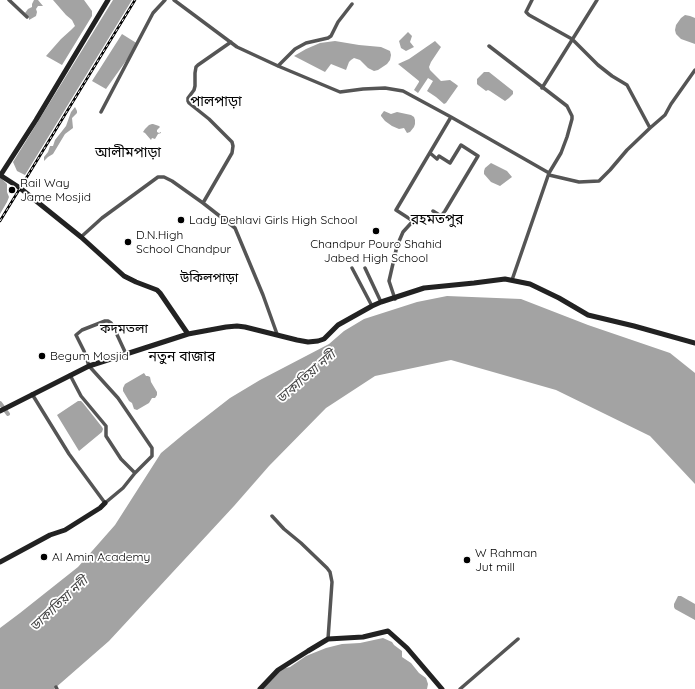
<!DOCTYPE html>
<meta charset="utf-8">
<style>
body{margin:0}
canvas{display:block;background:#fff}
</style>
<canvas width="695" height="689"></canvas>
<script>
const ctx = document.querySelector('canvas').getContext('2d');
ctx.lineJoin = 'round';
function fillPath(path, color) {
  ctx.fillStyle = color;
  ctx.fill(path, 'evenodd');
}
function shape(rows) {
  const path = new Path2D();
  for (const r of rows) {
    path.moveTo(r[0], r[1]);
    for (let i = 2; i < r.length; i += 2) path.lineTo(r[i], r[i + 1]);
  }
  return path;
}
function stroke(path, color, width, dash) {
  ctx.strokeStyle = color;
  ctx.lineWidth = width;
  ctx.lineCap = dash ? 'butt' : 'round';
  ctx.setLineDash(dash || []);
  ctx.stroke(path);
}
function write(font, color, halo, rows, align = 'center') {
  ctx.font = font + ' Quicksand,"Noto Sans Bengali",sans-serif';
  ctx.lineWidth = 3.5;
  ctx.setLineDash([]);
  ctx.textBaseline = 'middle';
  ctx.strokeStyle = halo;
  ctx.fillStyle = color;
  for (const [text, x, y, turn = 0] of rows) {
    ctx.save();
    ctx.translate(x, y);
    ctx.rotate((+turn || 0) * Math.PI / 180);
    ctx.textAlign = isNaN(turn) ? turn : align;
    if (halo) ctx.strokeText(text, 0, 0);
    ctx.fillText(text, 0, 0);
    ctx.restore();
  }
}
const water = shape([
 [34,0,38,0,43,6,38,6,36,9,37,12,36,16,29,20,29,18,25,13,28,9,32,7,32,4],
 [53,0,84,0,92,11,92,16,62,65,46,56,61,39,71,30,75,26,72,20,66,15],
 [113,0,132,0,25,175,17,171,13,162],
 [685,15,690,16,695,18,695,44,681,39,676,34,675,30,676,25,681,18],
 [408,32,412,36,410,42,414,47,406,51,401,48,399,41],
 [122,34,138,44,106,89,92,81],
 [335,41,359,45,381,47,390,51,391,55,390,60,387,64,378,70,374,71,368,68,360,60,354,58,351,60,349,62,346,70,331,64,325,72,294,56,306,49,320,43],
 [435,41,441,47,431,62,429,67,430,70,441,81,450,80,457,85,458,86,446,103,444,104,436,97,427,91,433,81,428,78,418,93,414,90,419,82,419,81,398,64,409,59],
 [484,72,489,72,513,91,513,94,509,98,505,101,490,91,488,90,486,91,478,85,477,84,477,79],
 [75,107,77,111,77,113,72,118,73,128,65,134,53,154,48,157,44,161,44,157,48,152,50,146,53,146,55,140,66,126,71,112],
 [384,111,391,114,397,112,411,115,414,117,415,120,415,124,414,127,410,132,407,133,404,128,399,129,392,126,385,121,381,116,381,115],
 [152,124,153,124,159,126,160,127,157,130,157,132,159,133,161,132,161,133,158,134,155,139,152,138,151,140,145,133,143,132,145,129,149,125],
 [491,163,507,171,512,177,500,186,491,182,484,174,484,171,485,168],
 [0,179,2,179,7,184,7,192,9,197,7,202,0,214],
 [447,296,521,299,588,325,670,353,695,373,695,484,650,436,556,390,451,360,375,376,326,408,269,466,234,506,109,641,54,689,0,689,0,628,20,613,78,567,115,525,161,453,185,433,230,398,260,380,329,344,344,331,364,319,417,302],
 [144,373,146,376,148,376,150,377,151,382,157,392,157,395,155,398,152,398,149,403,137,410,134,409,132,403,129,401,123,391,123,388,125,384],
 [78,401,81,401,83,403,102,427,103,429,102,432,79,451,57,415],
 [678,596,681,596,695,604,695,620,675,609,674,607,674,604],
 [383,638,392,642,394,645,402,651,402,657,411,663,419,673,426,678,428,684,427,689,261,689,278,670,290,667,306,656,326,648,342,644,360,643]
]);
const canal = shape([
 [0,403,8,414]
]);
const street = shape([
 [9,0,27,17],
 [174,0,237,47,278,66,340,92,363,89,385,88,403,91,451,117,549,173],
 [532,0,526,12,529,15,572,39,598,65,612,76,627,85,650,128],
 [231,42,198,65,196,67,195,73,195,86,194,90,188,98,188,101,189,103,209,119,232,142,233,146,232,153,203,203,235,228,263,295,277,334],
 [489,46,567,106,572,116,572,119,567,137,561,153,549,173,512,280],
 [278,66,295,49,306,43,328,38,331,36,338,22,352,4],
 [542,88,597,0],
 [101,112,153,13,165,0],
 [430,153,437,159,439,156,450,163,461,145,478,156,445,211,441,216,433,211],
 [549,175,579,182,599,181,610,170,627,150,650,128,665,115,671,104,695,70],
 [81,237,102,218,158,177,164,177,172,181,203,203],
 [352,268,372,306],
 [365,268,381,302],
 [395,299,389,281,397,246,403,232,413,221,396,210,451,117],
 [70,375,81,396,106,426,106,436,121,459,135,473],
 [32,394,69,454,105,503,123,488,135,473,152,456,152,448,118,398,89,366,84,351,76,335,82,330,105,321,108,321,111,323,113,326,126,354],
 [272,516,284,529,301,543,327,568,330,572,332,582,328,639],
 [56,687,57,689],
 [460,689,518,639]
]);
const secondary = shape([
 [0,175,20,188,81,237,124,276,136,282,157,290,160,293,188,334],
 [0,176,36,120,108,0],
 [0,411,89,366,188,334,226,327,237,326,245,327,297,340,308,342,318,341,324,339,338,325,372,306,381,302,424,288,474,283,505,279,530,284,559,298,588,315,634,326,695,343],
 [0,562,50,535,65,530,100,508,105,503],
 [260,689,278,670,308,651,328,639,363,637,388,631,407,648,442,689]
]);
const rail = shape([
 [0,221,135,0]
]);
const markers = [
 [12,190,4,"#000"],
 [181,220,4,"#000"],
 [376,231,4,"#000"],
 [128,242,4,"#000"],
 [42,356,4,"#000"],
 [44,557,4,"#000"],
 [467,560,4,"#000"]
];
const poiNames = [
 ["Rail Way",20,183],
 ["Jame Mosjid",20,197],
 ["Lady Dehlavi Girls High School",189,220],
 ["D.N.High",136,235],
 ["School Chandpur",136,249],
 ["Chandpur Pouro Shahid",376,244,"center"],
 ["Jabed High School",376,258,"center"],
 ["Begum Mosjid",50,356],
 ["W Rahman",475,553],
 ["Jut mill",475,567],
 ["Al Amin Academy",52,557]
];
const neighbourhoodNames = [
 ["উকিলপাড়া",209,278],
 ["কদমতলা",124,329]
];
const waterNames = [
 ["ডাকাতিয়া নদী",306,377,-41],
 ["ডাকাতিয়া নদী",59,604,-43]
];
const quarterNames = [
 ["পালপাড়া",216,102],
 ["আলীমপাড়া",128,153],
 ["রহমতপুর",437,220],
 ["নতুন বাজার",182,357]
];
fillPath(water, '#a3a3a3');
stroke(canal, '#a3a3a3', 4);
stroke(street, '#555', 3.5);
stroke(secondary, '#222', 5);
stroke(rail, '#000', 2.5);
stroke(rail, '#fff', 1, [3]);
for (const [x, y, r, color] of markers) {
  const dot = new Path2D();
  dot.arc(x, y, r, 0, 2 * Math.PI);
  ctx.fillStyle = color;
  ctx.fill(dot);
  stroke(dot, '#fff', 1.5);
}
write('12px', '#000', '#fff', poiNames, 'left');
write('13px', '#000', '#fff', neighbourhoodNames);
write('italic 13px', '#444', '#fff', waterNames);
write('14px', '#000', '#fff', quarterNames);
</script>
